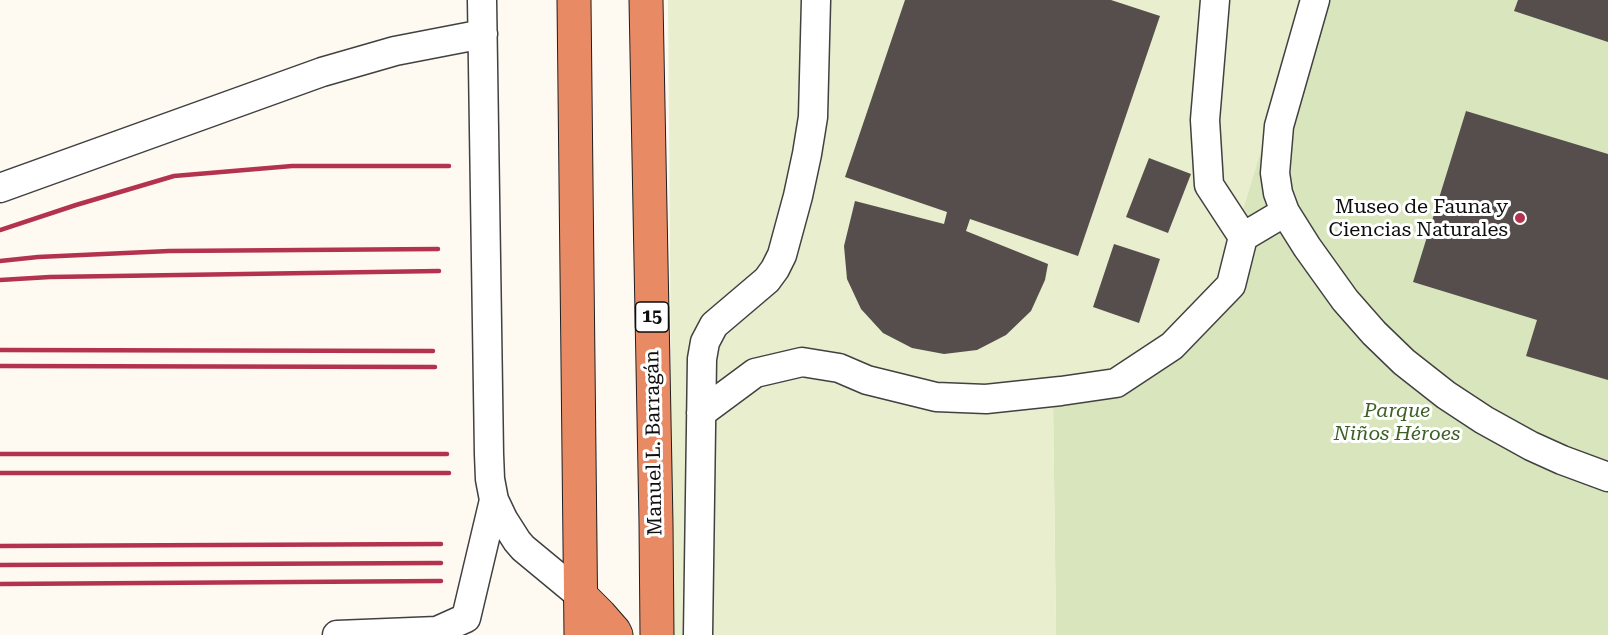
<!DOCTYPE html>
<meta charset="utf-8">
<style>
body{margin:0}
canvas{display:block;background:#fef9f1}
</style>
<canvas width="1608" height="635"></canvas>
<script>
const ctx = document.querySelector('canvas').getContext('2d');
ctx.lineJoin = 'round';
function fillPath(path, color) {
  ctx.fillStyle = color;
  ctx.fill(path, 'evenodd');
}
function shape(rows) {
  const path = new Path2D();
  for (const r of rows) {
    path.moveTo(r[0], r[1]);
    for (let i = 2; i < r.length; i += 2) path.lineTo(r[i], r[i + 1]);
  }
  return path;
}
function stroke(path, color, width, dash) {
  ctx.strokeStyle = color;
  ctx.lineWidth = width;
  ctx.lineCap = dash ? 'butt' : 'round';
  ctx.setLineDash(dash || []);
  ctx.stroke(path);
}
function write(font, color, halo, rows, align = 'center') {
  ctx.font = font + ' "Roboto Serif",serif';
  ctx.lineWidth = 6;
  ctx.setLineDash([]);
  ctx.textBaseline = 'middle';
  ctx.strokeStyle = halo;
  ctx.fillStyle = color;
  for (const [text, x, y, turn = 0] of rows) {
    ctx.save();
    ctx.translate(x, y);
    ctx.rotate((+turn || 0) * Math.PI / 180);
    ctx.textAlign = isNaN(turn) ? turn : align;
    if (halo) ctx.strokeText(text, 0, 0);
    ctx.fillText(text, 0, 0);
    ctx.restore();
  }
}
const green = shape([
 [1307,0,1608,0,1608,635,1056,635,1053,402]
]);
const pitch = shape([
 [668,0,1307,0,1205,335,1053,402,1056,635,673,635]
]);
const building = shape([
 [905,0,1111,0,1160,16,1078,256,970,219,966,231,1048,264,1045,280,1031,311,1006,335,977,350,944,354,912,348,883,333,861,309,847,279,844,246,855,201,944,224,947,212,845,177],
 [1518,0,1608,0,1608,42,1514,11],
 [1466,111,1608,154,1608,380,1526,356,1537,320,1413,282],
 [1149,158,1191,174,1168,233,1126,217],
 [1114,244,1160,259,1139,323,1093,307]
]);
const minor = shape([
 [482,0,489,454,490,479,494,500,503,519,517,541,523,548,581,596],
 [1315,0,1279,126,1275,173,1278,193,1285,212,1307,247,1345,300,1374,333,1404,362,1446,395,1484,420,1531,446,1562,460,1608,477],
 [0,188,322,72,395,51,483,34],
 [1243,237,1285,212],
 [701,413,755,373,802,362,839,368,867,380,936,397,986,399,1061,391,1116,383,1172,346,1231,285,1243,237,1209,185,1205,120,1215,0],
 [337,635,437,631,466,618,494,500],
 [698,635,702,359,705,342,714,325,767,280,775,269,782,255,798,196,807,154,813,117,816,0]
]);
const highway = shape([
 [574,0,581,635],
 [646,0,656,523,657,635],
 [581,596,600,615,614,631,616,635]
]);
const rail = shape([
 [0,230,76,205,174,176,292,166,449,166],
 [0,261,38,257,169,251,438,249],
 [0,280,50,277,439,271],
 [0,350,433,351],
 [0,366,435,367],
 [0,454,447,454],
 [0,473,449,473],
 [0,546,441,544],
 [0,565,441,563],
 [0,584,441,581]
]);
const markers = [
 [1520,218,6,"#b3324d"]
];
const shields = [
 [652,317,33]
];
const shieldNames = [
 ["15",652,317]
];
const poiNames = [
 ["Museo de Fauna y",1508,207],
 ["Ciencias Naturales",1508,230]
];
const parkNames = [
 ["Parque",1397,411],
 ["Niños Héroes",1397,434]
];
const streetNames = [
 ["Manuel L. Barragán",654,443,-91]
];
fillPath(green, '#d9e6bd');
fillPath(pitch, '#e8eece');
fillPath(building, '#564e4c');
stroke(minor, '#414141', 31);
stroke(highway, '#1f1f1f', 35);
stroke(minor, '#fff', 28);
stroke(highway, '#e88b65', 33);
stroke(rail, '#b3324d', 4.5);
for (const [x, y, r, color] of markers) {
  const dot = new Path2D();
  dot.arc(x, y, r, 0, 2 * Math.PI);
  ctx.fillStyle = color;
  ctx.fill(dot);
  stroke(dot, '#fff', 2);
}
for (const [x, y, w] of shields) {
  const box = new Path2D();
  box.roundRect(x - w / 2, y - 15, w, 30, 4.5);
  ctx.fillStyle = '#fff';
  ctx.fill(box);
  stroke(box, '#0e0e0e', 1.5);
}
write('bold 18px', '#0e0e0e', null, shieldNames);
write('20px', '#0e0e0e', '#fff', poiNames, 'right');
write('italic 20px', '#3b6124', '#fff', parkNames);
write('20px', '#0e0e0e', '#fff', streetNames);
</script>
